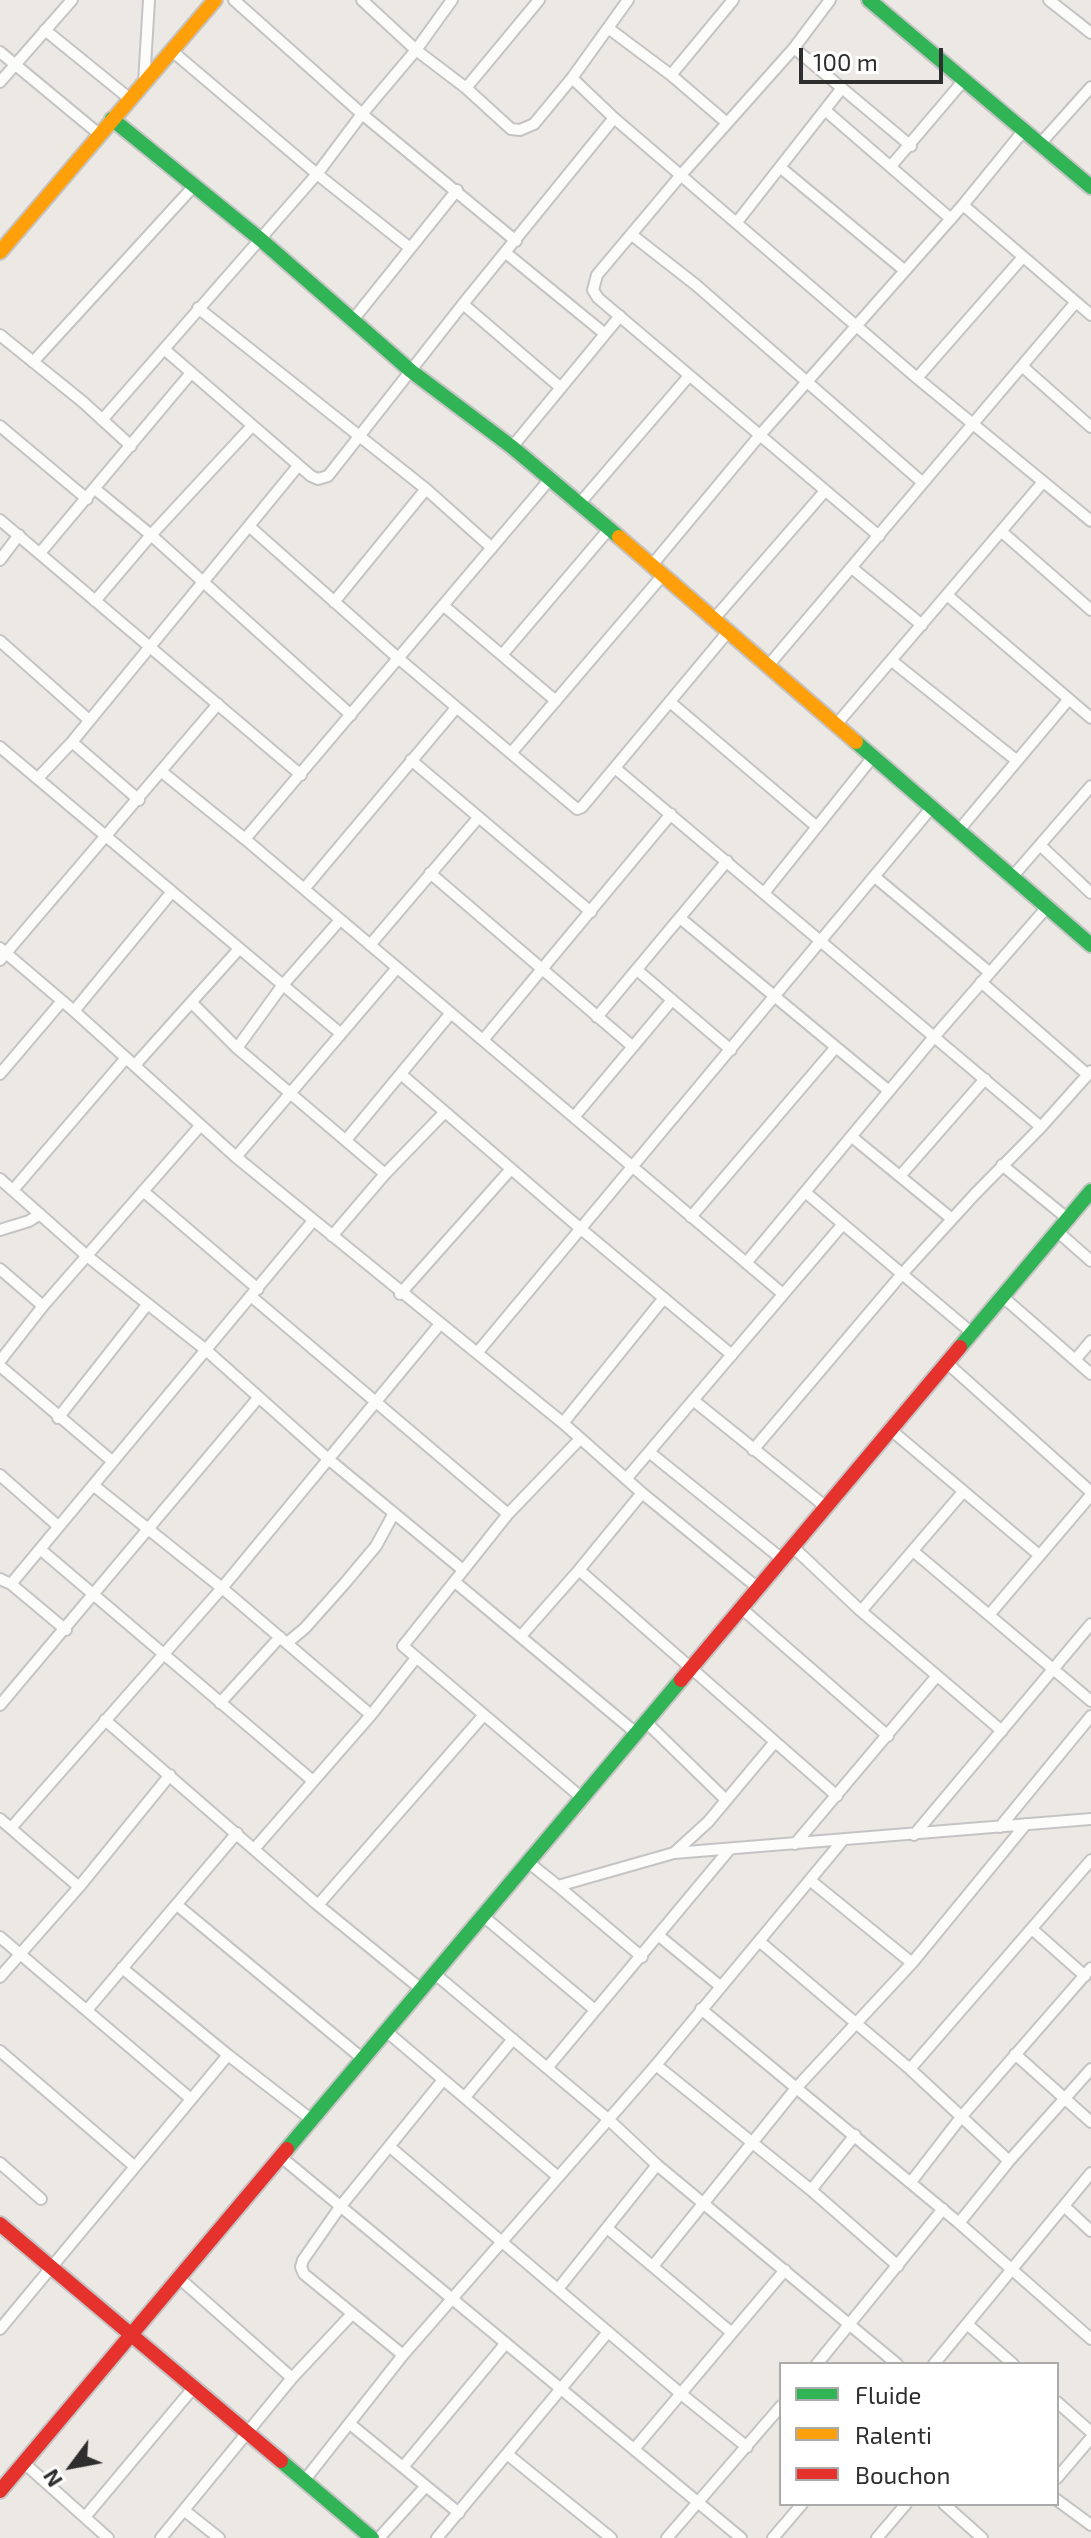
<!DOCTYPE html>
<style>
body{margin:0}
#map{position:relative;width:1091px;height:2538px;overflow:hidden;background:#ece8e4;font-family:"Exo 2",sans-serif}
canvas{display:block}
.legend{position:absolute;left:779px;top:2362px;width:280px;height:144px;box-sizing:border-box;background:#fff;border:2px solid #ababab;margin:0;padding:10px 14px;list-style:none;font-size:24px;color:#2e2e2e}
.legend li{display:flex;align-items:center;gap:16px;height:40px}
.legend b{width:40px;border:2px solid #ababab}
.north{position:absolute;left:32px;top:2426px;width:80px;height:80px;-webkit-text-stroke:6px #fff;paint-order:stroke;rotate:238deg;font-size:22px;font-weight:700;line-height:32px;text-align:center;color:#2e2e2e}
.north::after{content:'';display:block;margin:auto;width:28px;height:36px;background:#2e2e2e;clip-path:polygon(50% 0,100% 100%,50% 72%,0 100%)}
.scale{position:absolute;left:799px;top:48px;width:144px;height:36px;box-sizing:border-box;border:4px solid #2e2e2e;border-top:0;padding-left:10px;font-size:24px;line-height:28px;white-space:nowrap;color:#2e2e2e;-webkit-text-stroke:6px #fff;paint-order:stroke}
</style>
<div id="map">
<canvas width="1091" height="2538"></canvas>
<ul class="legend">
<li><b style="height:10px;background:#30b455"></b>Fluide</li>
<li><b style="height:10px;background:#ff9f0a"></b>Ralenti</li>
<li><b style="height:10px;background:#e5322d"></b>Bouchon</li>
</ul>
<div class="north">N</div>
<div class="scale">100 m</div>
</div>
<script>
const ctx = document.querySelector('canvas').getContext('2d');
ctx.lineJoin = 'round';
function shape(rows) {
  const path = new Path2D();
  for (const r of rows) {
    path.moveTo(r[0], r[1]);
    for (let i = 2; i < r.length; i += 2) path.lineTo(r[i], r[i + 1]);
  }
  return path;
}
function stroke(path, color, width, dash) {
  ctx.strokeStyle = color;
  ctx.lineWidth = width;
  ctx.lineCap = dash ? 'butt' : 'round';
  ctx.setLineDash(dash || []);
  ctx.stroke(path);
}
const street = shape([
 [234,0,362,114,516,241],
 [362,0,416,50,466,88,511,129,520,130,534,124,572,78,628,0],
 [830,0,794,48,681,175,597,275,593,290,598,298,879,536],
 [1049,0,1091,33],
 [608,28,671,75,727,123],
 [45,30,130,99],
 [794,48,911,146],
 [172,51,317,174,410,248],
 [0,52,99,134],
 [671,75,733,0],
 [572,78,614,118,917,378,1091,521],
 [0,82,72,0],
 [144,83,149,0],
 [466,88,539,0],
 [826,111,951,219],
 [1040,144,1091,87],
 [891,166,964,80],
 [781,168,904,270],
 [963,205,1091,315],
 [737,222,842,88],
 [632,235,696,285,923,483],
 [506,253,605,334],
 [463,304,561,388],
 [198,308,426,489,492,548],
 [352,321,457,190],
 [0,335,83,402,131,446],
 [164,349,311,476,318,479,328,476,463,304,614,118],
 [33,362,193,187],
 [1023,367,1091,427],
 [917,378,1023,257],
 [102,420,317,174,362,114,416,50,452,0],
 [0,426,87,499],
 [512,447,620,316],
 [95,489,151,535,351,715],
 [580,503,689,376],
 [0,520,301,775],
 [250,527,398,658,577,809,582,807,727,633],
 [1002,532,1091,610],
 [40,553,191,373],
 [0,560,19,535],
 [652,565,760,435,963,205,1024,130],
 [852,568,922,625],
 [947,595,1091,718],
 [95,601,151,535,252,426],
 [334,602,426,489],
 [444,606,556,701],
 [713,620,825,491],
 [0,641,89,720],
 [502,655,609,529],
 [892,661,1016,760],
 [767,667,1076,302],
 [670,702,817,827],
 [835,726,1043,482],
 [72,742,139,800],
 [0,747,340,1033],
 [512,752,663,575],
 [411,760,591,912],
 [615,768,1041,1127,1091,1071],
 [162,772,245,839,783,1294],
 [38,778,72,742,298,466],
 [959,830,1069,699],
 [245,839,550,479],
 [1040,845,1091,893],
 [430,873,632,1046],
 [1013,876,1091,786],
 [875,877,989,972],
 [304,889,456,708],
 [764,893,872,758],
 [680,918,889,1091],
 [370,945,478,818],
 [0,948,74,1011,236,1157,563,1423,642,1493,758,1588],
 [0,960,218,704],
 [637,970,731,1050],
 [981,982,1088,1075],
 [192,1003,237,1048,385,1174],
 [74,1011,171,893],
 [597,1017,727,861],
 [483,1040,671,814],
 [237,1048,282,986,340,920],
 [135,1065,239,949],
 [0,1074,62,1001],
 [402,1075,581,1229,732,1355],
 [574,1117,672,1000],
 [852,1137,952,1219],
 [346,1140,451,1013],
 [236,1157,397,968],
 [1002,1165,1068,1219],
 [901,1175,985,1079],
 [0,1179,87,1256,206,1350,327,1458,463,1570],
 [13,1190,126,1058],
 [143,1191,258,1289],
 [805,1192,972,1333],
 [691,1217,836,1047],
 [0,1230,29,1221,40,1214],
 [1057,1231,1091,1261],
 [332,1236,385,1174,445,1112],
 [746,1263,934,1037,1048,906],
 [0,1269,43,1306],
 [400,1294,511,1169],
 [252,1297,508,1514],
 [1003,1297,1091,1374],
 [477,1353,932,807],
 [1075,1360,1091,1341],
 [0,1361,43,1306,200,1126],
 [947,1363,1091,1492],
 [0,1366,112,1461],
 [693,1400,826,1507],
 [58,1418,147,1305],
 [563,1423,664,1298],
 [891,1430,1039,1555],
 [580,1439,508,1514,403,1646,582,1798],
 [753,1450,902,1274,975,1194,1041,1127],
 [649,1452,782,1559],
 [0,1475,58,1526],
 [626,1479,843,1224],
 [93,1485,222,1588,371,1715],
 [793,1547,861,1611,1002,1731],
 [40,1549,313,1781],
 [913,1551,1091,1701],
 [579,1570,837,1796],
 [0,1579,11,1584,66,1630],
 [455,1582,636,1733],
 [11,1584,313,1221],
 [741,1608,888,1736],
 [861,1611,963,1492],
 [989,1615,1091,1495],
 [521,1636,579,1570,642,1493],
 [287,1643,305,1628,345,1583,376,1546,394,1513],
 [220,1703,280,1637],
 [0,1705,259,1397],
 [105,1720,318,1905,421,1989],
 [646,1722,726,1800],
 [0,1819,79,1887],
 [1000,1827,1091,1716],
 [11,1828,222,1588,440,1324],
 [914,1835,1091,1624],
 [795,1844,936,1677],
 [255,1848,371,1715,416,1658],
 [674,1853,708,1822,774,1743],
 [528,1862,558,1886,674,1853,1091,1819],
 [811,1881,912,1963],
 [558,1886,642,1957],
 [177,1905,363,2059],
 [318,1905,483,1716],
 [483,1916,595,2010],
 [1032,1929,1085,1976],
 [658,1935,720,1986],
 [0,1937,191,2099],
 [759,1941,910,2069,1009,2161],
 [122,1968,228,2055,312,2120],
 [435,1974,608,2119,657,2165,897,2364],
 [0,1977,79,1887,170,1775],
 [701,2009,959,2223,1091,2339],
 [87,2010,237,1833],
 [386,2031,557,2176],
 [0,2051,134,2166],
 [1015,2054,1091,2122],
 [656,2065,811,2190,898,2266],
 [547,2068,729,1850],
 [910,2069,1091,1860],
 [465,2097,513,2039],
 [390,2147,680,2393,747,2447],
 [281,2157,741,2538],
 [0,2163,41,2199],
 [911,2182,962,2116,1091,1968],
 [811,2190,855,2135],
 [1064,2206,1091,2231],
 [959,2223,1009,2161,1091,2069],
 [607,2228,732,2333],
 [653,2266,797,2087,912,1963,1026,1824],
 [179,2278,292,2378],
 [558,2289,657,2165],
 [967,2324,1013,2364],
 [0,2329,228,2055],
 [403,2355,304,2274,301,2267,303,2260,340,2207,443,2080],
 [817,2364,943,2209],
 [934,2364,1091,2173],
 [1057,2402,1091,2432],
 [350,2424,459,2513],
 [635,2448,785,2270],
 [507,2454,611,2538],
 [24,2463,108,2538],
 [403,2467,506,2343],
 [1057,2478,1091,2438],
 [304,2481,403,2355,656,2065,843,1840],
 [1057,2500,1091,2525],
 [944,2504,982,2538],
 [185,2511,219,2538],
 [85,2517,194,2387],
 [161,2538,292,2378,352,2314],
 [379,2538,426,2486],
 [437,2538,608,2332],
 [667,2538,781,2406],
 [773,2538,802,2504],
 [877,2538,906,2504]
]);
const fast = shape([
 [869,0,1091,187],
 [112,119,260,239,411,371,512,447,619,537],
 [856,742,1091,945],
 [960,1347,1091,1191],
 [287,2149,681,1680],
 [281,2461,372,2538]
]);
const slow = shape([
 [0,252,215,0],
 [619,537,856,742]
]);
const jam = shape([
 [681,1680,960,1347],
 [0,2224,281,2461],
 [0,2491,287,2149]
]);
stroke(street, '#c5c4c5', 14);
stroke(fast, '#c5c4c5', 18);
stroke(slow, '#c5c4c5', 18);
stroke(jam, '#c5c4c5', 18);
stroke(street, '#fcfcfb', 10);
stroke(fast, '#30b455', 14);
stroke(slow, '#ff9f0a', 14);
stroke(jam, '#e5322d', 14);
</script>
